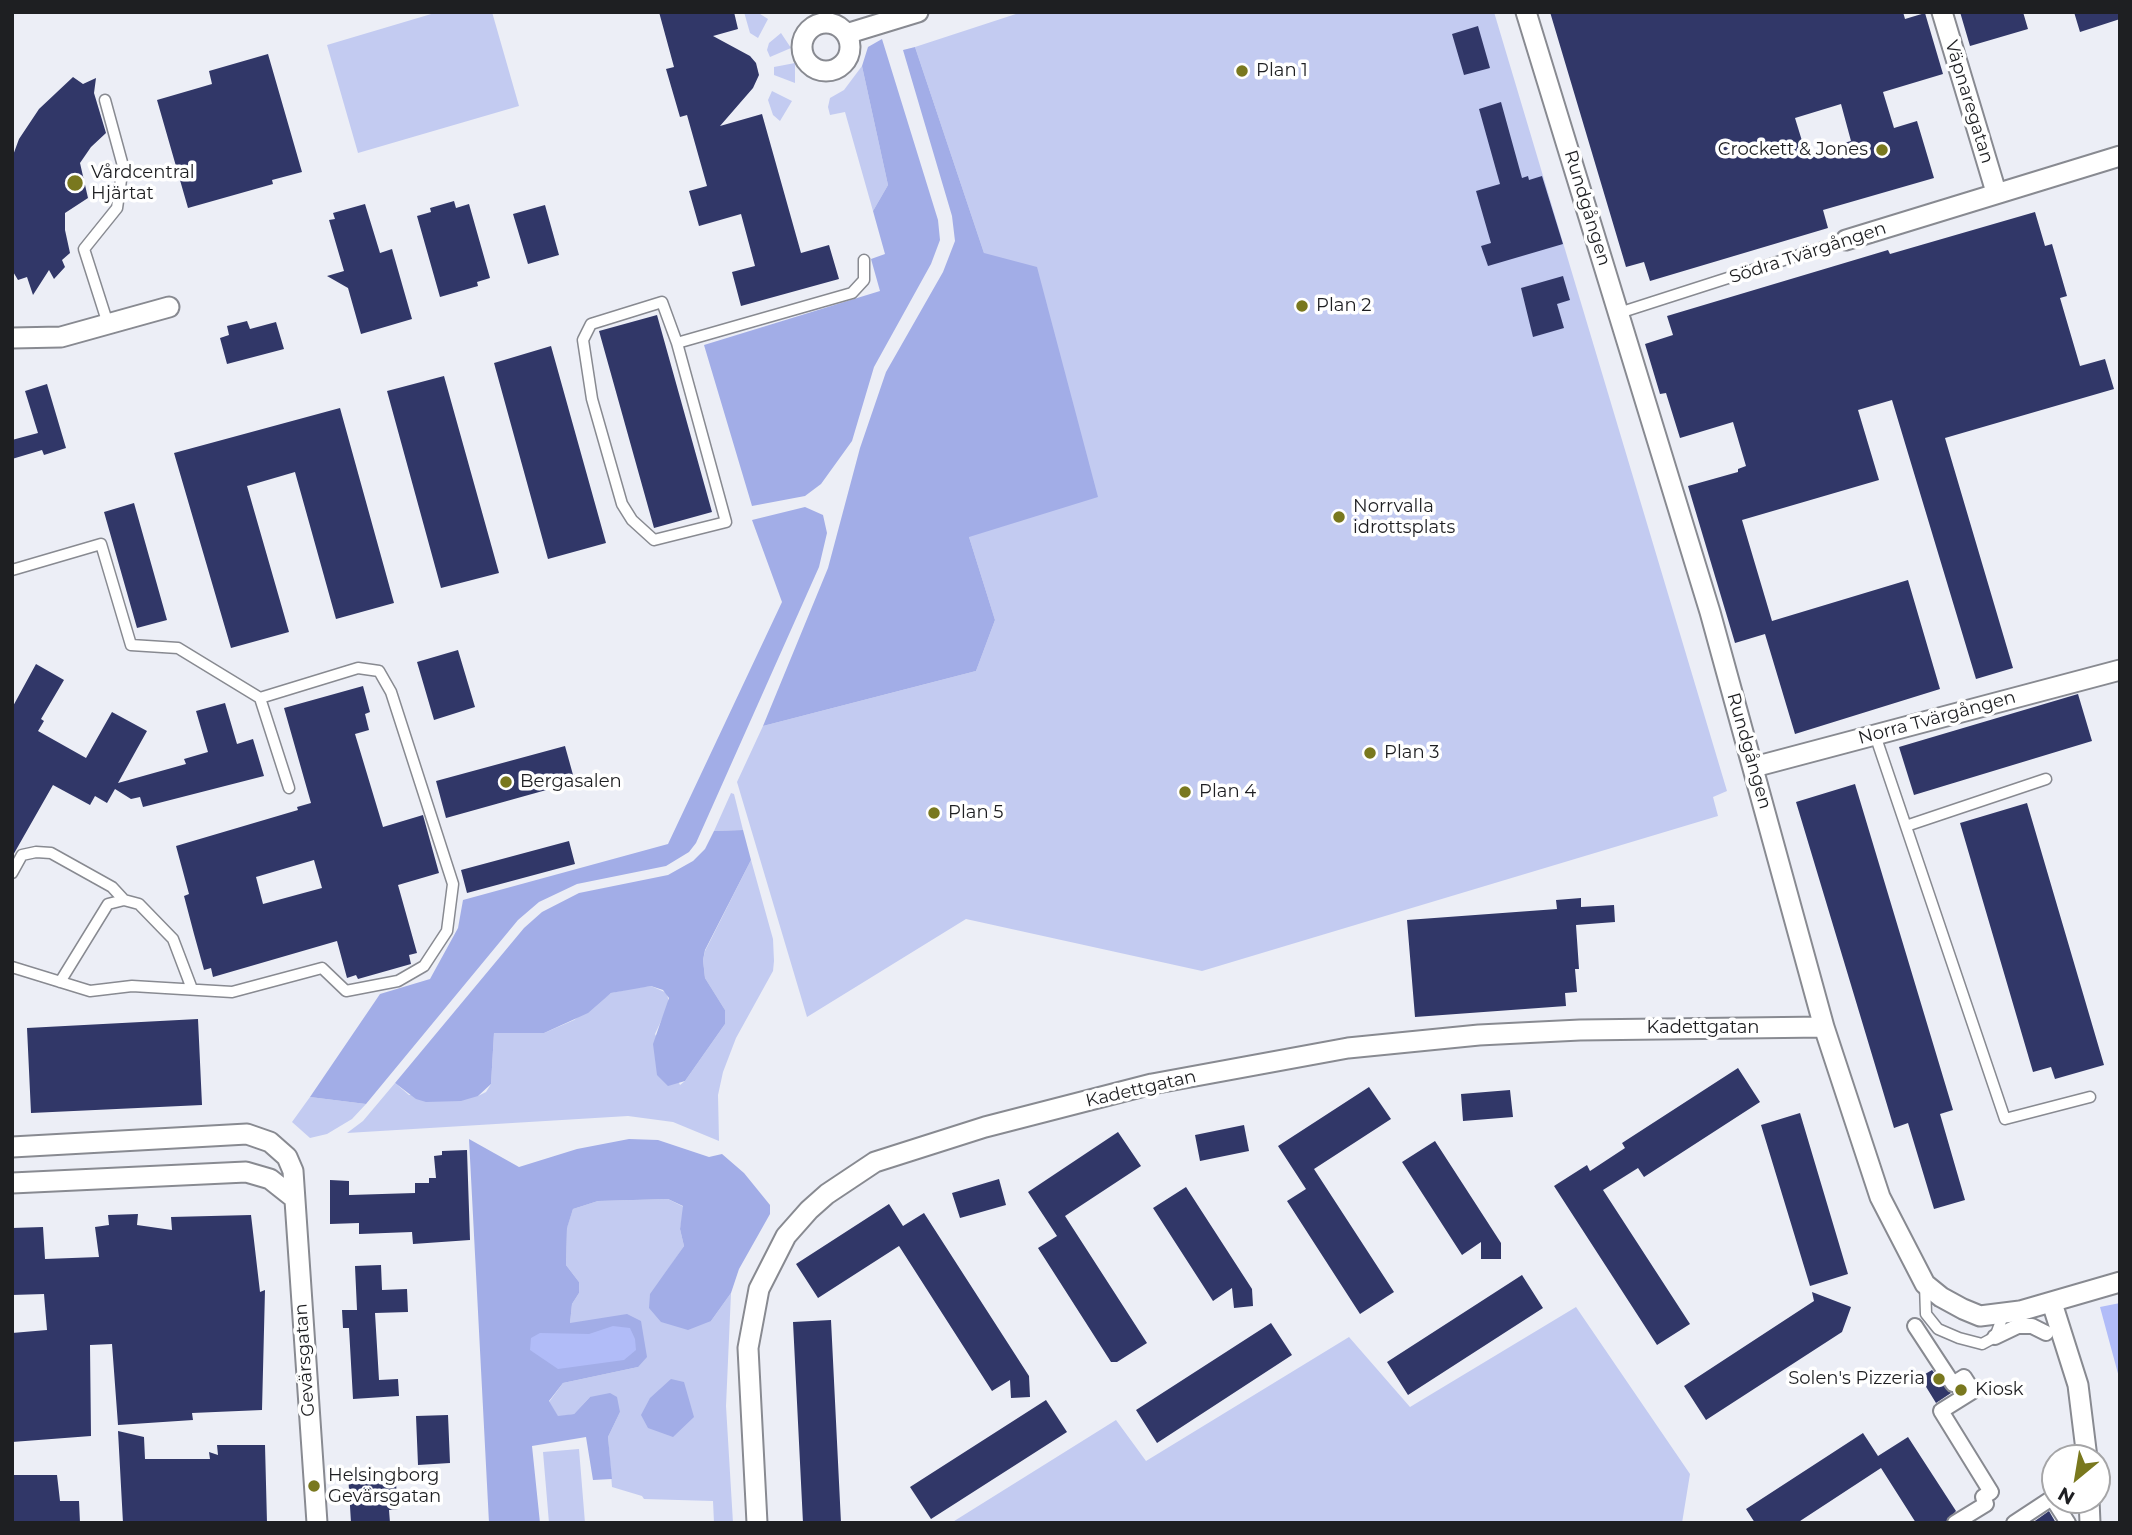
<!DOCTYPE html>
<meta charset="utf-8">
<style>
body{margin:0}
#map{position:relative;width:2132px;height:1535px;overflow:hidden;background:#eceef6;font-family:Montserrat,sans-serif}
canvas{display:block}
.frame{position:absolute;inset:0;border:14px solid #1e1f22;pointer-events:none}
.north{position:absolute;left:2041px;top:1444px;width:70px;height:70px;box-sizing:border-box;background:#fff;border:2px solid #a5a5a7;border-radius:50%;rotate:210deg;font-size:19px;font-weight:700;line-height:28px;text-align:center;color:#1e1f22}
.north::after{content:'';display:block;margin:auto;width:24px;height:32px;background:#79781e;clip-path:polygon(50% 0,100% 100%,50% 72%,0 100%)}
</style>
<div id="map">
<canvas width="2132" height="1535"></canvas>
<div class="frame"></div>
<div class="north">N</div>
</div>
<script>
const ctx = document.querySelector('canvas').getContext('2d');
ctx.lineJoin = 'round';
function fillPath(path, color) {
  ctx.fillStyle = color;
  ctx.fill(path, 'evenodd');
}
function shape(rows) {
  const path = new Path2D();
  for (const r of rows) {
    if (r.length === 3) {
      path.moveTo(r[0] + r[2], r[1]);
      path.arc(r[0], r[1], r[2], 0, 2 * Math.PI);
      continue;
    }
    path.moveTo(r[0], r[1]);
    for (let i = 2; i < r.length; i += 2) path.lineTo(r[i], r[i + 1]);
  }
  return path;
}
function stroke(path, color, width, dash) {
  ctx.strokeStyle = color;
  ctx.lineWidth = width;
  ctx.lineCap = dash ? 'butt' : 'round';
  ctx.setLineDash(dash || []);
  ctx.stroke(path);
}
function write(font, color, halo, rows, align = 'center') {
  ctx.font = font + ' Montserrat,sans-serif';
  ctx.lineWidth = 7;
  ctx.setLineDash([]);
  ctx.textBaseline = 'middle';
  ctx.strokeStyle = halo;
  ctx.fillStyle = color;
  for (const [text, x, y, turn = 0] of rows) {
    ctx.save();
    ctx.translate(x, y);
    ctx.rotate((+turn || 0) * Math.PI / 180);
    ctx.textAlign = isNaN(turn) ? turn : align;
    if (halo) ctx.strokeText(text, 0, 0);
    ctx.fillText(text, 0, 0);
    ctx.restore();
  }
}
const green = shape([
 [438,12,492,12,519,106,358,153,327,45],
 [744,12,757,12,768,19,758,38,750,33],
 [1022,12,1494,12,1727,791,1713,797,1718,816,1202,971,966,919,807,1017,737,782,763,726,976,671,995,620,969,537,984,253,915,47],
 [781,33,791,48,770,57,767,50,769,43],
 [795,63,795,83,774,75,774,67],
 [862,66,888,185,873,211,845,112,830,115,828,107,830,98,844,90],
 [772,91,792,101,780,121,773,115,768,100],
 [731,793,734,794,743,830,714,831],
 [751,860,773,939,774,961,773,971,736,1038,723,1072,718,1095,719,1141,673,1122,628,1116,347,1133,363,1121,395,1083,409,1095,478,1096,486,1092,491,1084,494,1033,544,1033,574,1020,611,993,634,988,651,986,667,993,669,1004,655,1034,680,1085,685,1081,725,1024,725,1010,705,978,703,960,705,951],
 [310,1097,366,1104,352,1119,327,1134,310,1138,292,1122],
 [668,1199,684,1207,680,1229,684,1246,669,1268,711,1321,731,1293,726,1406,733,1523,714,1523,713,1501,644,1499,642,1496,612,1487,608,1437,620,1412,590,1397,574,1414,558,1417,549,1402,563,1383,638,1367,570,1323,572,1304,579,1293,579,1282,566,1265,567,1227,573,1209,598,1201],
 [1576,1307,1690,1474,1682,1523,951,1523,1116,1420,1146,1461,1349,1337,1410,1407],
 [579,1449,585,1523,549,1523,543,1452]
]);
const forest = shape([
 [882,39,938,220,940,240,931,264,874,367,852,441,821,484,805,496,752,506,704,345,880,291,871,259,885,254,873,211,888,185,862,66,868,47],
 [915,47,984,253,1037,267,1098,497,969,537,995,620,976,671,763,726,828,568,860,448,886,372,943,272,955,241,952,216,903,50],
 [805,507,823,515,827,533,819,567,696,843,689,852,666,866,577,884,539,902,518,920,366,1104,310,1097,380,994,430,979,458,928,463,900,668,844,782,602,752,520],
 [743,830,751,860,705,950,703,960,705,978,725,1010,725,1024,685,1081,668,1086,657,1075,653,1044,669,998,663,990,651,986,611,993,588,1013,544,1033,494,1033,491,1084,478,1096,461,1101,426,1102,416,1099,395,1083,524,928,542,912,579,893,668,875,693,861,705,849,714,831],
 [469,1139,519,1167,577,1149,629,1139,658,1140,709,1157,722,1154,744,1173,770,1205,770,1214,739,1269,731,1293,711,1321,688,1330,661,1322,649,1308,650,1294,684,1246,680,1229,683,1206,668,1199,598,1201,573,1209,567,1228,566,1265,579,1282,579,1293,572,1304,570,1323,627,1314,641,1321,647,1357,638,1367,563,1383,549,1401,558,1416,574,1414,590,1397,610,1393,617,1397,620,1412,608,1437,612,1479,593,1480,586,1437,532,1446,540,1523,489,1523],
 [671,1379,684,1382,694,1417,673,1437,648,1428,641,1415,650,1398]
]);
const water = shape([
 [2120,1303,2120,1381,2100,1307],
 [613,1326,630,1328,635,1339,636,1350,624,1360,558,1369,530,1350,531,1338,540,1333,589,1334]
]);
const building = shape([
 [659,12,734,12,738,29,713,36,750,56,756,63,759,75,753,88,720,126,762,114,801,253,829,245,839,279,741,306,732,272,755,266,741,214,699,226,689,191,707,186,687,115,680,117,666,69,674,67],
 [1550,12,1903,12,1905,19,1925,13,1943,74,1883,92,1894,128,1917,121,1934,178,1823,210,1828,228,1650,281,1644,262,1626,267],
 [1841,104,1851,141,1806,154,1795,118],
 [1960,12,2023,12,2028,29,1970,46],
 [2074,12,2120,12,2120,19,2080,32],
 [1478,26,1490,68,1464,75,1452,34],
 [268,54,302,172,272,180,273,184,188,208,157,100,212,84,209,71],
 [73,77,83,84,96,78,94,93,106,133,91,147,80,163,88,198,65,213,65,230,70,253,62,260,65,267,54,279,49,270,33,295,27,277,18,280,12,270,12,158,19,139,39,109],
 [1501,102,1522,178,1528,176,1529,180,1542,176,1563,244,1488,266,1481,246,1491,243,1476,191,1500,184,1479,109],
 [454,201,456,208,469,204,490,278,477,282,478,286,440,297,417,216,431,212,430,208],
 [365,204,380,253,392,249,412,319,361,334,348,288,327,276,344,271,329,220,335,219,333,213],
 [545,205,559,255,528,264,513,214],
 [2035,212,2045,246,2052,244,2067,296,2060,298,2080,366,2105,359,2114,389,1945,438,2013,668,1976,679,1892,400,1858,410,1879,480,1742,520,1772,621,1908,580,1940,689,1795,734,1765,634,1735,643,1688,486,1738,472,1738,469,1746,466,1733,422,1680,438,1666,393,1660,394,1645,344,1673,335,1667,316,1888,250,1890,254],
 [1563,276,1570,300,1557,304,1564,328,1533,337,1521,288],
 [657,315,712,512,654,528,599,331],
 [247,321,250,329,276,322,284,349,227,364,220,338,229,335,227,326],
 [551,346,606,543,548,559,494,363],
 [444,376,499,573,441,588,387,391],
 [47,384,66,448,44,455,42,450,12,459,12,440,38,433,25,391],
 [340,408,394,603,336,619,295,472,247,486,289,632,231,648,174,453],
 [134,503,167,620,137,628,104,512],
 [458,650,475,707,434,720,417,662],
 [36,664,64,680,41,719,44,721,38,731,86,758,112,712,147,731,118,783,186,764,184,759,208,752,196,711,225,703,237,744,253,739,264,776,143,807,140,797,131,799,115,789,107,803,95,796,90,805,53,785,12,857,12,708],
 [363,686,370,712,365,714,369,730,355,734,383,827,423,815,439,873,398,885,417,953,409,955,411,964,358,979,356,975,347,978,337,941,213,977,211,968,204,970,194,934,184,896,189,894,176,846,298,810,297,807,311,803,284,708],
 [314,860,322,888,263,904,256,877],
 [2078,694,2092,741,1914,795,1899,747],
 [565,746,575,782,446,818,436,781],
 [1855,784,1953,1110,1940,1114,1965,1200,1934,1209,1908,1123,1894,1128,1796,802],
 [2027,803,2104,1065,2055,1079,2051,1067,2033,1072,1960,823],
 [569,841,575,864,467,893,461,870],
 [1581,898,1581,907,1614,905,1615,922,1576,925,1579,969,1575,969,1577,992,1565,993,1566,1006,1415,1017,1407,920,1557,909,1556,900],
 [198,1019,202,1105,31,1113,27,1028],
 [1738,1068,1760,1102,1644,1177,1638,1168,1603,1190,1690,1324,1657,1345,1554,1186,1587,1165,1590,1171,1625,1148,1622,1143],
 [1369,1087,1391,1119,1314,1169,1394,1292,1360,1314,1287,1201,1306,1189,1278,1146],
 [1510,1090,1513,1117,1463,1121,1461,1094],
 [1800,1113,1848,1274,1810,1286,1761,1125],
 [1244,1125,1249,1151,1200,1161,1195,1135],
 [1118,1132,1141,1166,1065,1216,1147,1343,1117,1362,1111,1362,1038,1248,1057,1236,1028,1192],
 [1435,1141,1501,1243,1501,1259,1481,1259,1481,1242,1462,1255,1402,1162],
 [467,1150,470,1240,413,1244,412,1232,359,1234,359,1223,330,1224,330,1180,349,1181,349,1195,415,1193,415,1183,429,1183,429,1178,436,1178,434,1156,442,1155,442,1151],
 [999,1179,1006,1205,960,1218,952,1193],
 [1186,1187,1252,1289,1253,1306,1234,1308,1232,1288,1213,1301,1153,1208],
 [889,1204,903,1226,924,1213,1029,1376,1030,1397,1011,1398,1010,1380,992,1391,899,1246,818,1298,796,1264],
 [138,1214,137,1225,172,1230,171,1217,251,1215,260,1292,265,1290,262,1410,192,1413,193,1420,118,1425,112,1344,90,1345,91,1436,12,1442,12,1333,47,1330,44,1294,12,1295,12,1228,43,1227,45,1259,99,1257,95,1227,109,1225,108,1215],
 [381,1265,382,1290,407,1289,408,1312,375,1313,379,1380,398,1379,399,1396,353,1399,349,1328,343,1328,342,1310,357,1310,355,1266],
 [1522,1275,1543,1308,1408,1395,1387,1362],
 [1812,1292,1851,1307,1842,1332,1706,1420,1684,1386,1814,1301],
 [831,1320,841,1523,803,1523,793,1322],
 [1271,1323,1292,1355,1157,1443,1136,1410],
 [1932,1370,1951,1393,1936,1403,1920,1377],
 [1046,1400,1067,1432,931,1519,910,1487],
 [448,1415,450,1463,418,1465,416,1416],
 [118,1431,144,1437,145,1459,210,1459,209,1452,218,1455,217,1445,265,1445,267,1523,123,1523],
 [1863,1433,1878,1456,1908,1437,1956,1511,1945,1523,1916,1523,1881,1468,1797,1523,1755,1523,1746,1509],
 [395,1470,398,1509,389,1510,390,1523,351,1523,348,1473],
 [12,1475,57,1475,60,1501,79,1501,80,1523,12,1523],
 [2049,1511,2056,1523,2032,1523]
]);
const service = shape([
 [105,100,123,166,117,208,84,249,108,324],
 [1619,313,1846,240],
 [677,343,726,522,654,540,632,520,622,504,592,399,583,340,591,324,662,302,677,343,852,293,864,280,864,260],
 [12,570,101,544,131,645,178,648,260,698,289,788],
 [1875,735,2005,1119,2090,1097],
 [1906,826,2046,779],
 [12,873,22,855,36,852,51,853,112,887,124,900],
 [12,967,90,991,132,986,232,992,322,968,346,991,398,981,424,966,447,931,453,884,391,692,379,671,358,668,260,698],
 [60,982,108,904,124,900,139,904,173,939,192,989],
 [1925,1284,1926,1314,1938,1329,1959,1338,1982,1344,1995,1337,2004,1313]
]);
const pedestrian = shape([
 [1915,1326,1953,1384,1964,1377,1973,1391,1941,1411,1991,1492,1983,1497,1986,1504,1955,1523],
 [1995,1337,2018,1326,2032,1326,2046,1333],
 [2014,1523,2052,1498,2068,1523]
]);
const minor = shape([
 [1526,12,1710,612,1824,1027,1880,1197,1925,1284,1941,1297,1963,1309,1980,1316,2020,1311,2120,1282],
 [1942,12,1996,192],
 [826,47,24],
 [846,34,918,12],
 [1846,240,2120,156],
 [12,338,61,337,169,307],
 [1754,767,2120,670],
 [12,1147,247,1134,270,1142,287,1157,293,1171,317,1523],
 [12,1183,246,1172,270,1179,294,1198],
 [2052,1303,2078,1385,2087,1458],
 [2089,1500,2090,1523],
 [757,1523,748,1348,759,1289,786,1236,809,1210,827,1194,875,1162,985,1127,1152,1084,1348,1048,1479,1035,1580,1030,1824,1027]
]);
const markers = [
 [1242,71,7,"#79781e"],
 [1882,150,7,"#79781e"],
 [75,183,9,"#79781e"],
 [1302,306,7,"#79781e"],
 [1339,517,7,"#79781e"],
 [1370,753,7,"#79781e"],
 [506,782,7,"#79781e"],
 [1185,792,7,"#79781e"],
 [934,813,7,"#79781e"],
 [1939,1379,7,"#79781e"],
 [1961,1390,7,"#79781e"],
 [314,1486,7,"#79781e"]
];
const poiNames = [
 ["Plan 1",1256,71],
 ["Crockett & Jones",1868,150,"right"],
 ["Vårdcentral",91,173],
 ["Hjärtat",91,194],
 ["Plan 2",1316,306],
 ["Norrvalla",1353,507],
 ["idrottsplats",1353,528],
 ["Plan 3",1384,753],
 ["Bergasalen",520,782],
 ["Plan 4",1199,792],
 ["Plan 5",948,813],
 ["Solen's Pizzeria",1925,1379,"right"],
 ["Kiosk",1975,1390],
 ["Helsingborg",328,1476],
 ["Gevärsgatan",328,1497]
];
const streetNames = [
 ["Väpnaregatan",1969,102,73],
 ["Rundgången",1587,208,73],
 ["Södra Tvärgången",1808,253,-18],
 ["Norra Tvärgången",1937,718,-15],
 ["Rundgången",1749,751,74],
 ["Kadettgatan",1703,1028],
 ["Kadettgatan",1141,1089,-13],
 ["Gevärsgatan",305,1360,-94]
];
fillPath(green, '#c3cbf1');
fillPath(forest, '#a2ade7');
fillPath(water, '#b1bcf8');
fillPath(building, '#313768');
stroke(service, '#888a91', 13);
stroke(pedestrian, '#888a91', 18);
stroke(minor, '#888a91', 23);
stroke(service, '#fff', 10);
stroke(pedestrian, '#fff', 14);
stroke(minor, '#fff', 19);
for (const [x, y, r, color] of markers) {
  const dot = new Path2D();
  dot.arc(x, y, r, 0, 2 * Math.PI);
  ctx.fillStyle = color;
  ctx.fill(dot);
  stroke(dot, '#fff', 2.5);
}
write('18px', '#1e1f22', '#fff', poiNames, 'left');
write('18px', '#1e1f22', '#fff', streetNames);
</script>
